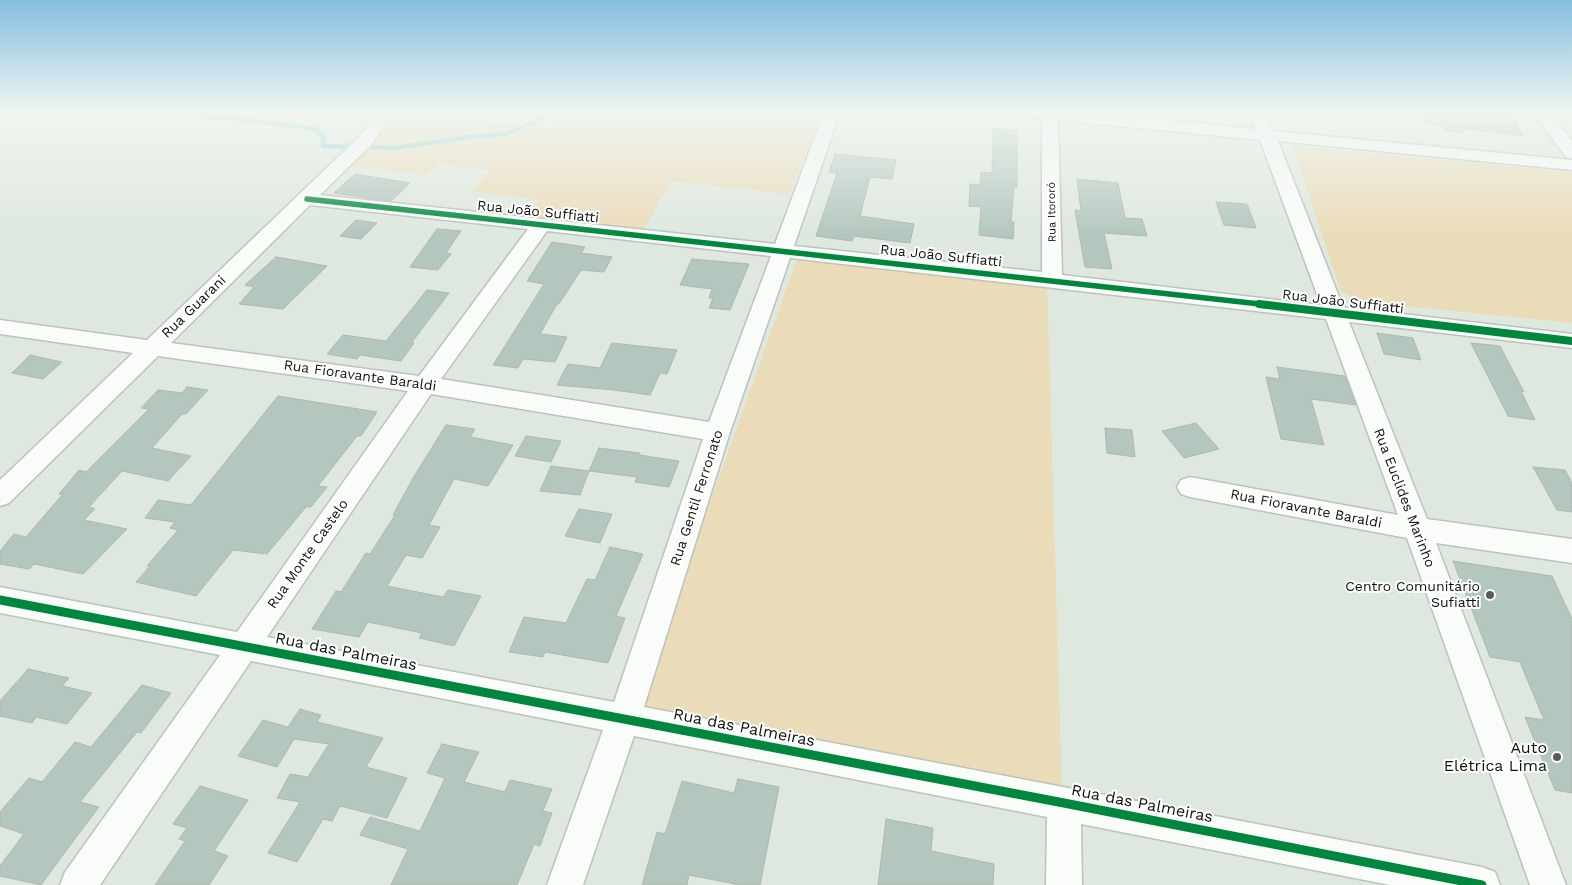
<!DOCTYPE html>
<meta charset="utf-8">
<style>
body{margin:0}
canvas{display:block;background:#dee8de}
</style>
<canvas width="1572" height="885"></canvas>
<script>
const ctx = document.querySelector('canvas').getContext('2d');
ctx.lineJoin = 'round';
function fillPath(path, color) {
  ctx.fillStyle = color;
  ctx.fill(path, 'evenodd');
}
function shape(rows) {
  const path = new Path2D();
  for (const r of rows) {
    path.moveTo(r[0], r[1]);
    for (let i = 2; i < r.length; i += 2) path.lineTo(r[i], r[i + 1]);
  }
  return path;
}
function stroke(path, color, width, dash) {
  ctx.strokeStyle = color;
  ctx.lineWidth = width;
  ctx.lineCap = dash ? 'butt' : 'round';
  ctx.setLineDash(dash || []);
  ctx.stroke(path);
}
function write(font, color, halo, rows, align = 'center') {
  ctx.font = font + ' "Work Sans",sans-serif';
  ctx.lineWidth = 4;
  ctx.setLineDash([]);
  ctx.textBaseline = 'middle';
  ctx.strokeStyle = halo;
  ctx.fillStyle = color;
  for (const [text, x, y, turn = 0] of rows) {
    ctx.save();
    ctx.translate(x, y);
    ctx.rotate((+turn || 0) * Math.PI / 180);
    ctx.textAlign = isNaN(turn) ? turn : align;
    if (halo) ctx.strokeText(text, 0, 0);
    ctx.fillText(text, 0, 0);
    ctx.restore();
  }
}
const green = shape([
 [384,112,445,112,448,118,546,129,560,112,823,112,789,194,671,181,640,236,523,221,539,200,473,191,490,170,438,163,427,175,345,165,387,121],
 [1293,146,1572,172,1572,323,1364,302,1341,292],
 [798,256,1047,283,1062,792,634,716]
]);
const stream = shape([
 [169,112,297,126,317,130,324,139,323,146,349,147],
 [371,147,396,148,468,137,506,134,541,119,551,112]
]);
const building = shape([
 [1425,112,1512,112,1523,136,1461,128,1464,133,1444,130,1442,125,1425,123,1425,112],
 [993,128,1017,130,1017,187,1014,186,1011,222,1014,222,1013,239,979,235,981,207,969,206,970,184,980,185,981,172,992,173,993,128],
 [835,154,896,160,892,179,870,177,860,216,914,224,910,243,854,236,852,241,816,236,837,173,829,172,835,154],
 [355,174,410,183,391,201,334,193,355,174],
 [1077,179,1118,183,1125,218,1142,219,1147,236,1104,233,1112,269,1085,267,1075,210,1081,211,1077,179],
 [1216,202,1247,204,1256,228,1224,225,1216,202],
 [356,220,377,223,361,239,340,236,356,220],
 [437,229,461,231,446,253,451,254,438,270,410,267,437,229],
 [552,242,585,247,581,253,612,257,604,272,581,270,559,304,557,304,540,334,567,337,555,362,523,359,518,368,493,365,544,284,527,281,552,242],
 [276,257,327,266,283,309,239,304,254,287,245,285,276,257],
 [692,259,749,264,730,310,709,308,713,298,709,298,712,289,680,285,692,259],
 [427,290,449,293,412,342,414,343,401,361,360,355,357,359,327,354,343,335,386,341,427,290],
 [1377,333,1413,338,1421,360,1384,354,1377,333],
 [612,343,677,350,667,374,660,373,650,395,614,390,557,385,568,364,600,368,612,343],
 [1471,343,1500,346,1524,392,1521,391,1535,420,1508,416,1471,343],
 [30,355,62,362,43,379,12,373,30,355],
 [1277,367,1345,376,1356,405,1311,399,1324,445,1281,439,1266,377,1280,379,1277,367],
 [187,387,208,390,186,414,182,414,152,448,191,456,168,481,122,471,89,507,95,509,84,520,127,529,83,574,34,564,29,569,0,564,0,551,14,534,26,537,62,495,59,494,79,470,86,472,149,409,141,408,158,390,182,393,187,387],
 [278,396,377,412,361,436,357,436,318,486,327,487,311,507,306,507,267,554,233,550,196,596,136,582,150,566,147,566,178,530,170,528,175,522,145,518,158,500,191,505,278,396],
 [1196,423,1219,449,1184,458,1162,431,1196,423],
 [446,425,475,429,470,437,513,445,488,486,454,479,429,525,440,527,422,558,406,555,387,586,443,597,448,590,481,596,454,646,419,638,422,633,368,622,359,637,312,629,336,591,341,592,366,553,370,554,395,515,393,515,413,478,446,425],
 [1105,428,1132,430,1135,457,1107,453,1105,428],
 [526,436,561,441,551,462,515,456,526,436],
 [599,448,640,453,639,455,679,461,669,487,635,482,637,477,589,471,599,448],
 [551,466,589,471,580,495,540,491,551,466],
 [1533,467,1565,470,1572,483,1572,512,1557,510,1533,467],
 [579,509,612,514,600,543,565,536,579,509],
 [610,547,643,554,616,616,625,618,608,663,545,652,543,657,509,652,524,617,566,623,587,579,595,580,610,547],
 [1453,561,1552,576,1572,619,1572,793,1555,790,1525,717,1544,720,1520,662,1490,657,1453,561],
 [28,669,69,678,62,686,92,693,67,724,36,717,32,723,0,716,0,701,28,669],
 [142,685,171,693,141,733,137,732,80,802,99,807,71,844,41,885,0,876,0,866,24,834,0,826,0,812,29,778,42,782,75,742,91,747,142,685],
 [300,709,321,715,317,722,383,738,366,767,407,778,387,818,340,806,332,821,323,819,297,862,268,853,300,802,277,798,290,774,308,777,329,744,294,739,277,767,238,756,263,720,288,727,300,709],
 [442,744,479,752,464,782,505,792,510,780,552,789,543,811,552,813,540,846,534,844,517,885,391,885,408,849,360,835,370,817,420,831,445,778,427,773,442,744],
 [738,779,779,787,760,885,740,885,689,875,687,885,642,885,657,832,665,834,682,781,734,793,738,779],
 [200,786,248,800,214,851,228,856,209,885,155,885,185,841,179,839,187,828,173,824,200,786],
 [886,819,933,828,931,851,994,864,993,885,878,885,886,819]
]);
const minor = shape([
 [370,112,386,112,385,124,371,145,320,195,775,244,824,112,840,112,794,246,1042,272,1042,118,1023,115,1021,112,1084,112,1256,129,1250,112,1266,112,1274,131,1572,160,1572,170,1278,141,1343,307,1572,334,1572,348,1349,322,1427,519,1572,539,1572,563,1436,543,1566,885,1530,885,1407,538,1190,497,1181,494,1177,487,1181,480,1190,477,1398,515,1326,319,790,258,730,432,644,707,1482,867,1495,872,1500,885,1390,885,1081,824,1082,885,1046,885,1047,817,634,736,583,885,547,885,603,730,251,661,100,885,60,885,65,872,220,655,0,613,0,587,237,632,408,391,158,356,9,503,0,506,0,480,133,353,0,334,0,320,147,340,359,137,369,124,370,112],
 [1058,120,1260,140,1321,305,1062,275,1058,120],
 [310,205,528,229,419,376,171,343,310,205],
 [547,231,771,256,709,422,441,379,547,231],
 [431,394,703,439,614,702,267,637,431,394],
 [1533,112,1550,112,1572,141,1572,158,1566,157,1533,112]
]);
const cyclewayFar2 = shape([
 [307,199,1269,305]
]);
const cyclewayFar1 = shape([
 [1259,304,1572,341]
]);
const cycleway = shape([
 [0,600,1064,803,1482,885]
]);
const markers = [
 [1490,595,5,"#565e56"],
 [1557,757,5,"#565e56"]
];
const farStreetnames = [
 ["Rua Itororó",1052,212,-91]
];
const streetNames = [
 ["Rua João Suffiatti",538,212,6],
 ["Rua João Suffiatti",941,256,6],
 ["Rua João Suffiatti",1343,302,7],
 ["Rua Guarani",194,307,-44],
 ["Rua Fioravante Baraldi",360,376,8],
 ["Rua Gentil Ferronato",697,498,-72],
 ["Rua Euclides Marinho",1404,498,69],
 ["Rua Fioravante Baraldi",1306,509,11],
 ["Rua Monte Castelo",308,554,-55]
];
const poiNames = [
 ["Centro Comunitário",1480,587],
 ["Sufiatti",1480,603]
];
const nearStreetnames = [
 ["Rua das Palmeiras",346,652,11],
 ["Rua das Palmeiras",744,728,11],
 ["Rua das Palmeiras",1142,804,11]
];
const nearPoinames = [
 ["Auto",1547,748],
 ["Elétrica Lima",1547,766]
];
fillPath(green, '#ebdcb9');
stroke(stream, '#8ecdd1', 4.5);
fillPath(building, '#b3c7be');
stroke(building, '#aeb7b1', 1);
stroke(minor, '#bbc3ba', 3);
fillPath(minor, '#fafcfa');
stroke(cyclewayFar2, '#00873e', 5.5);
stroke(cyclewayFar1, '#00873e', 8);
stroke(cycleway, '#00873e', 9);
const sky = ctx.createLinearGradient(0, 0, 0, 236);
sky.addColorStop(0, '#84bedf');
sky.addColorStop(0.47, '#f0f5f0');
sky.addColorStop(1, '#f0f5f000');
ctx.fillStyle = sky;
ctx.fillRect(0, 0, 1572, 236);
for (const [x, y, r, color] of markers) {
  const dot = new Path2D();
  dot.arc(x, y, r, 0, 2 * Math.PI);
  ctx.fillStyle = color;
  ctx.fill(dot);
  stroke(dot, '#fff', 2);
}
write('11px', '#0d130c', '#fff', farStreetnames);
write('14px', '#0d130c', '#fff', streetNames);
write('14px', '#0d130c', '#fff', poiNames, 'right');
write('16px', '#0d130c', '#fff', nearStreetnames);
write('16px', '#0d130c', '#fff', nearPoinames, 'right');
</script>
